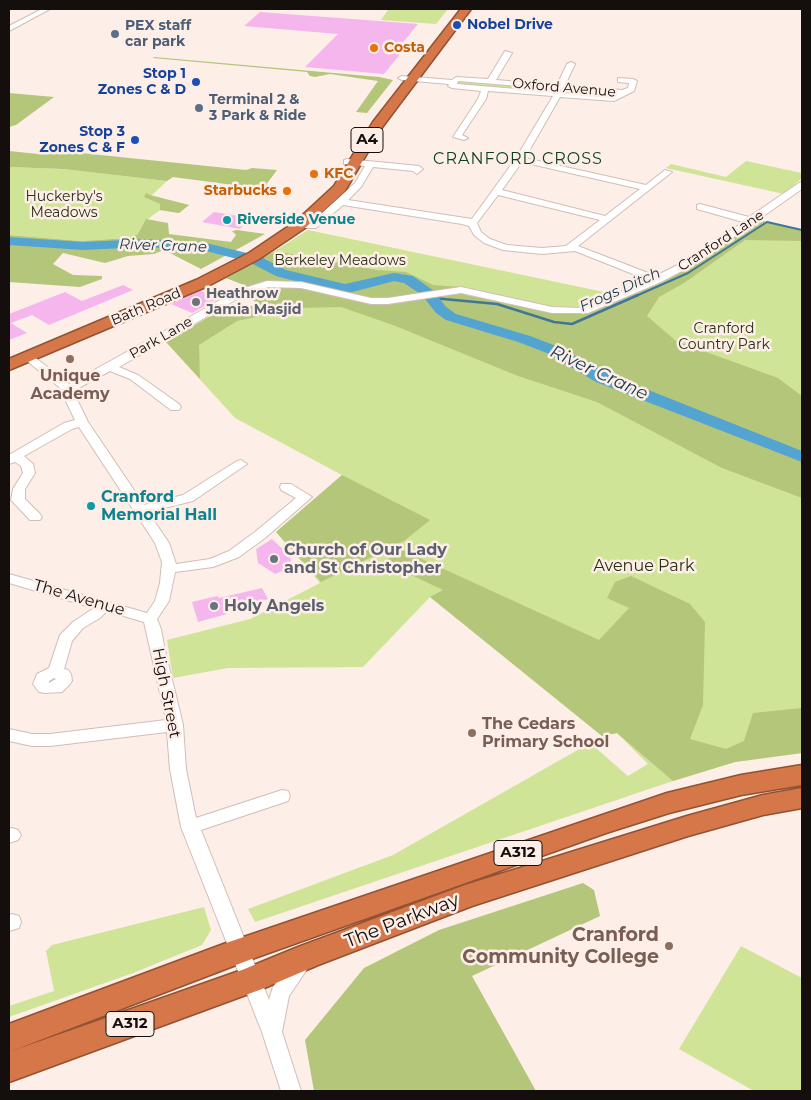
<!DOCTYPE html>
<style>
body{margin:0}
#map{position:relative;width:811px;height:1100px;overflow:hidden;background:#fdeee8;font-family:Montserrat,sans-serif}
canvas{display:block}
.frame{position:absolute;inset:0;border:10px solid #140e0c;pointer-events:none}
</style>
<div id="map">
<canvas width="811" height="1100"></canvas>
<div class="frame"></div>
</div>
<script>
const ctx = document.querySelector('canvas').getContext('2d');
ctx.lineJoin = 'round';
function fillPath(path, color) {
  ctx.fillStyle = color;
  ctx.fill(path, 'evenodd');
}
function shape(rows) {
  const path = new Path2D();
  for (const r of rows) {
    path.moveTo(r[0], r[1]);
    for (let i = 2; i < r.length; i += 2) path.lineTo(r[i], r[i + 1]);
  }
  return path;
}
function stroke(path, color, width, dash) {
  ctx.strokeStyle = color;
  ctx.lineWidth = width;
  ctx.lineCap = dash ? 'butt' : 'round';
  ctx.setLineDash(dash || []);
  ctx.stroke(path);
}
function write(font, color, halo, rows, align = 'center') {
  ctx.font = font + ' Montserrat,sans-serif';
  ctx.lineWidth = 5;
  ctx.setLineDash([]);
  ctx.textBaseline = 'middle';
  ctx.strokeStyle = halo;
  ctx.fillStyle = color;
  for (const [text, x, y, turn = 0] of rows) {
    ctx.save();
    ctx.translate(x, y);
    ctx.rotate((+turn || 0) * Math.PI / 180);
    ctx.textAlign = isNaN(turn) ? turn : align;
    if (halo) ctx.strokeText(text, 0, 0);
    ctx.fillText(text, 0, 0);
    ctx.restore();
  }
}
const green = shape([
 [377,9,448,9,436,24,381,20,388,10],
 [459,80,617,93,610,97,456,85],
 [746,161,802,173,802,178,784,194,666,168,671,164,726,177],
 [9,167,63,169,167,181,151,196,189,205,179,213,160,210,144,222,137,235,128,238,81,241,9,235],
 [759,220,802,230,802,453,466,295,549,312,587,312,607,306,666,279],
 [308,230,609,293,576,309,552,308,261,260],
 [253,265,802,460,802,753,735,762,673,781,255,922,248,909,393,855,590,743,628,776,648,764,617,733,602,736,430,597,363,667,228,668,173,678,167,640,250,619,320,583,276,532,342,475,235,418,166,342,217,312,257,305,249,294,249,287,226,278],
 [204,907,211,930,202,945,133,973,9,1017,9,1006,54,991,46,951,52,945],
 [741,946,802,978,802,1091,754,1091,679,1049]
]);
const forest = shape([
 [154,57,379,77,393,80,367,113,356,112,378,81,330,74,315,77,310,76,307,72,153,58],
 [9,93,54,97,16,125,9,127],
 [52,150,246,170,252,168,277,170,263,189,173,177,167,181,63,169,9,167,9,151,38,154],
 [146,193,150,195,189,205,179,213,160,210,160,204,144,197],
 [146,219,168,223,169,234,231,242,236,235,232,231,237,230,265,234,201,269,164,250,154,254,128,256,105,263,63,253,53,264,73,275,102,276,102,279,80,287,9,282,9,235,81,241,128,238,137,235],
 [759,220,802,230,802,241,745,240,684,283,659,297,647,316,676,341,778,378,802,396,802,498,722,468,597,402,518,376,393,325,341,307,298,308,237,321,199,345,200,379,166,342,217,312,257,305,249,294,249,287,226,278,275,251,377,270,406,272,433,285,461,287,466,295,549,312,580,313,607,306,666,279],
 [342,475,430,520,404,541,321,582,276,532],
 [400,549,599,640,629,608,607,598,615,582,631,576,690,604,705,622,703,705,690,739,726,749,744,741,753,713,802,708,802,753,735,762,673,781,617,733,602,736,430,597,443,590,384,562],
 [583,883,594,890,600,916,472,976,536,1091,314,1091,305,1040,364,968,439,930]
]);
const streamFar1 = shape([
 [636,296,688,273,767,222,802,230]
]);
const stream = shape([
 [433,298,497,304,554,322,572,324,638,295]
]);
const river = shape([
 [9,237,83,242,145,239,206,243,259,256,286,270,345,284,394,273,413,276,434,291,446,307,456,314,530,336,559,347,608,374,802,451,802,462,596,382,547,353,518,342,446,320,436,313,422,295,404,283,394,281,345,294,276,276,249,262,206,251,145,247,83,250,9,245,9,237]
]);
const building = shape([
 [260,12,418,24,395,52,401,53,384,74,305,67,338,34,244,26],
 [214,212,251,218,240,229,202,222],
 [123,285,133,290,49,325,32,315,11,323,27,333,9,340,9,314,65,292,82,301],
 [201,291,218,299,192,313,171,304],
 [272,539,290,556,292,567,275,574,258,563,256,549],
 [262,588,268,599,254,603,251,599,234,604,236,609,226,611,227,614,198,622,192,602,217,596,219,598]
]);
const minor = shape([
 [42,9,50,9,9,31,9,26,42,9],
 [505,51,512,53,496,80,557,85,567,64,571,62,575,64,565,85,622,90,628,88,629,83,618,82,618,78,633,79,637,81,634,91,614,101,560,97,525,158,646,185,665,170,672,172,578,246,656,276,687,260,743,222,697,209,697,205,700,204,749,217,799,183,802,182,802,189,695,264,661,282,588,313,552,313,461,293,388,304,371,304,301,288,268,287,246,294,119,367,138,375,179,404,181,407,179,410,171,410,130,379,110,371,73,391,88,422,144,505,183,495,237,461,241,460,247,464,193,501,148,512,169,543,176,564,210,559,229,551,255,532,296,498,281,490,280,487,281,484,291,484,312,497,265,538,239,557,213,567,175,572,169,601,157,619,161,629,164,646,183,725,186,769,196,818,282,790,288,791,290,796,288,801,201,830,269,1000,273,987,295,956,302,954,309,956,312,962,289,996,282,1032,301,1091,281,1091,262,1032,181,827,170,769,167,732,50,746,32,746,9,741,9,729,32,734,50,734,166,720,144,622,107,611,100,618,83,628,72,641,64,669,68,670,71,674,72,681,69,685,62,692,45,693,39,692,33,684,37,674,49,668,60,635,73,622,94,608,9,583,9,574,147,613,155,601,160,583,162,562,155,543,79,427,72,429,24,456,33,464,35,473,25,489,25,499,40,514,42,517,40,520,30,520,11,500,13,489,23,473,21,466,15,462,9,464,9,455,64,423,75,420,59,387,22,357,24,355,32,355,69,384,238,290,267,281,301,282,371,298,388,298,461,287,552,307,583,308,648,280,575,251,542,254,503,250,484,243,474,235,469,226,462,224,343,205,316,228,300,228,295,225,300,222,311,223,355,183,365,166,344,164,344,160,347,159,419,166,423,169,417,174,413,171,373,167,361,187,348,200,472,219,516,158,553,96,488,91,486,99,462,135,468,138,464,140,453,137,478,99,481,91,452,88,448,86,449,84,402,80,398,78,402,76,452,80,456,77,488,79,505,51],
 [458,81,616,94,612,97,457,84,458,81],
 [522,162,640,189,605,216,502,190,522,162],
 [498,195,600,220,566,246,542,248,507,245,490,239,481,232,477,223,498,195],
 [54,678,56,679,49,683,49,681,54,678],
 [12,828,18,830,21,835,18,840,9,843,9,829,12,828],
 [12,914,19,916,21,922,19,928,9,931,9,915,12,914]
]);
const highway = shape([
 [461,9,471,9,383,126,345,191,305,228,259,259,208,286,9,370,9,359,196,280,249,253,295,222,334,186,373,122,461,9],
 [802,765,802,785,741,795,669,813,606,833,249,960,9,1052,9,1024,229,942,667,793,741,775,802,765],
 [802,788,802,808,763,815,688,836,472,906,318,965,262,989,9,1082,9,1052,242,970,298,947,465,885,687,816,763,795,802,788]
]);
const markers = [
 [457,25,5,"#1a4fb4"],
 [115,34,5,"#5c6f8a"],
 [374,48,5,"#e8710a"],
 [196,82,5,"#1a4fb4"],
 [199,108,5,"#5c6f8a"],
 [135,140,5,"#1a4fb4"],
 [314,174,5,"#e8710a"],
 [287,191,5,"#e8710a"],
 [227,220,5,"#0f9aa8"],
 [196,302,5,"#6b7280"],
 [70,359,5,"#8d6e63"],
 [91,506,5,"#0f9aa8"],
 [274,559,5,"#6b7280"],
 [214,606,5,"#6b7280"],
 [472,733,5,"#8d6e63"],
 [669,946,5,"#8d6e63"]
];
const farTransitnames = [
 ["Nobel Drive",467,25,"left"],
 ["Stop 1",186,74],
 ["Zones C & D",186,90],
 ["Stop 3",125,132],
 ["Zones C & F",125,148]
];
const farServicenames = [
 ["PEX staff",125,26],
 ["car park",125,42],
 ["Terminal 2 &",209,100],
 ["3 Park & Ride",209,116]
];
const farFoodnames = [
 ["Costa",384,48],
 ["KFC",324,174],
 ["Starbucks",277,191,"right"]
];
const farStreetnames = [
 ["Oxford Avenue",564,88,5],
 ["Cranford Lane",721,241,-33],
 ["Bath Road",146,307,-23],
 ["Park Lane",161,338,-30]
];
const farParknames = [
 ["Huckerby's",64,197],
 ["Meadows",64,213],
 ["Berkeley Meadows",340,261],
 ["Cranford",724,329],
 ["Country Park",724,345]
];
const farCulturenames = [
 ["Riverside Venue",237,220]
];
const farWorshipnames = [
 ["Heathrow",206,294],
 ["Jamia Masjid",206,310]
];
const shields = [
 [367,140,32],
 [518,853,48],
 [130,1024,48]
];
const shieldNames = [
 ["A4",367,140],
 ["A312",518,853],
 ["A312",130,1024]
];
const farWaternames = [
 ["River Crane",163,246,2],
 ["Frogs Ditch",620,290,-24]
];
const farQuarternames = [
 ["CRANFORD CROSS",518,159]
];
const educationNames = [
 ["Unique",70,376],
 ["Academy",70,394],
 ["The Cedars",482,724,"left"],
 ["Primary School",482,742,"left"]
];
const cultureNames = [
 ["Cranford",101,497],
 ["Memorial Hall",101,515]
];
const worshipNames = [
 ["Church of Our Lady",284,550],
 ["and St Christopher",284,568],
 ["Holy Angels",224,606]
];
const parkNames = [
 ["Avenue Park",644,566]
];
const streetNames = [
 ["The Avenue",79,598,16],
 ["High Street",166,693,79]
];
const waterNames = [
 ["River Crane",599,373,25]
];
const nearStreetnames = [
 ["The Parkway",402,921,-21]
];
const nearEducationnames = [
 ["Cranford",659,935],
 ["Community College",659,957]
];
fillPath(green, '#d0e497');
fillPath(forest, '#b3c67a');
stroke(streamFar1, '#417796', 2);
stroke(stream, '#417796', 2.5);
fillPath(river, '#54a4d1');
fillPath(building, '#f5b6ed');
stroke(minor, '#d0beb8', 2);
stroke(highway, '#915233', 3);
fillPath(minor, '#fff');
fillPath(highway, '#d57748');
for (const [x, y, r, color] of markers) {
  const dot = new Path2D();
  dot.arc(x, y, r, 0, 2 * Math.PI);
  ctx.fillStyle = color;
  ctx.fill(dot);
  stroke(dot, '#fdeee8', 2);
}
write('bold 14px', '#164399', '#fdeee8', farTransitnames, 'right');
write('bold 14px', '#4e5e75', '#fdeee8', farServicenames, 'left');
write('bold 14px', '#c56008', '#fdeee8', farFoodnames, 'left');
write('14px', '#140e0c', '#fdeee8', farStreetnames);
write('14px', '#293110', '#fdeee8', farParknames);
write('bold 14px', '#0d838f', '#fdeee8', farCulturenames, 'left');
write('bold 14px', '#5b616d', '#fdeee8', farWorshipnames, 'left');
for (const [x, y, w] of shields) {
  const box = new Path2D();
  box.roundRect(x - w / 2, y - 12.5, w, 25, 4);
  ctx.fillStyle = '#fdeee8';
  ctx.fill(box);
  stroke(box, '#140e0c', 1);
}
write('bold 15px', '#140e0c', null, shieldNames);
write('italic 15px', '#173a4e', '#fdeee8', farWaternames);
ctx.letterSpacing = '1px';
write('16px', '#0b3f1d', '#fdeee8', farQuarternames);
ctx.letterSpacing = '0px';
write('bold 16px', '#785e54', '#fdeee8', educationNames);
write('bold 16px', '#0d838f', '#fdeee8', cultureNames, 'left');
write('bold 16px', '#5b616d', '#fdeee8', worshipNames, 'left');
write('16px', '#293110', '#fdeee8', parkNames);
write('16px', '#140e0c', '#fdeee8', streetNames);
write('italic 18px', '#173a4e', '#fdeee8', waterNames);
write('19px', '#140e0c', '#fdeee8', nearStreetnames);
write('bold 19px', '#785e54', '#fdeee8', nearEducationnames, 'right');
</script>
